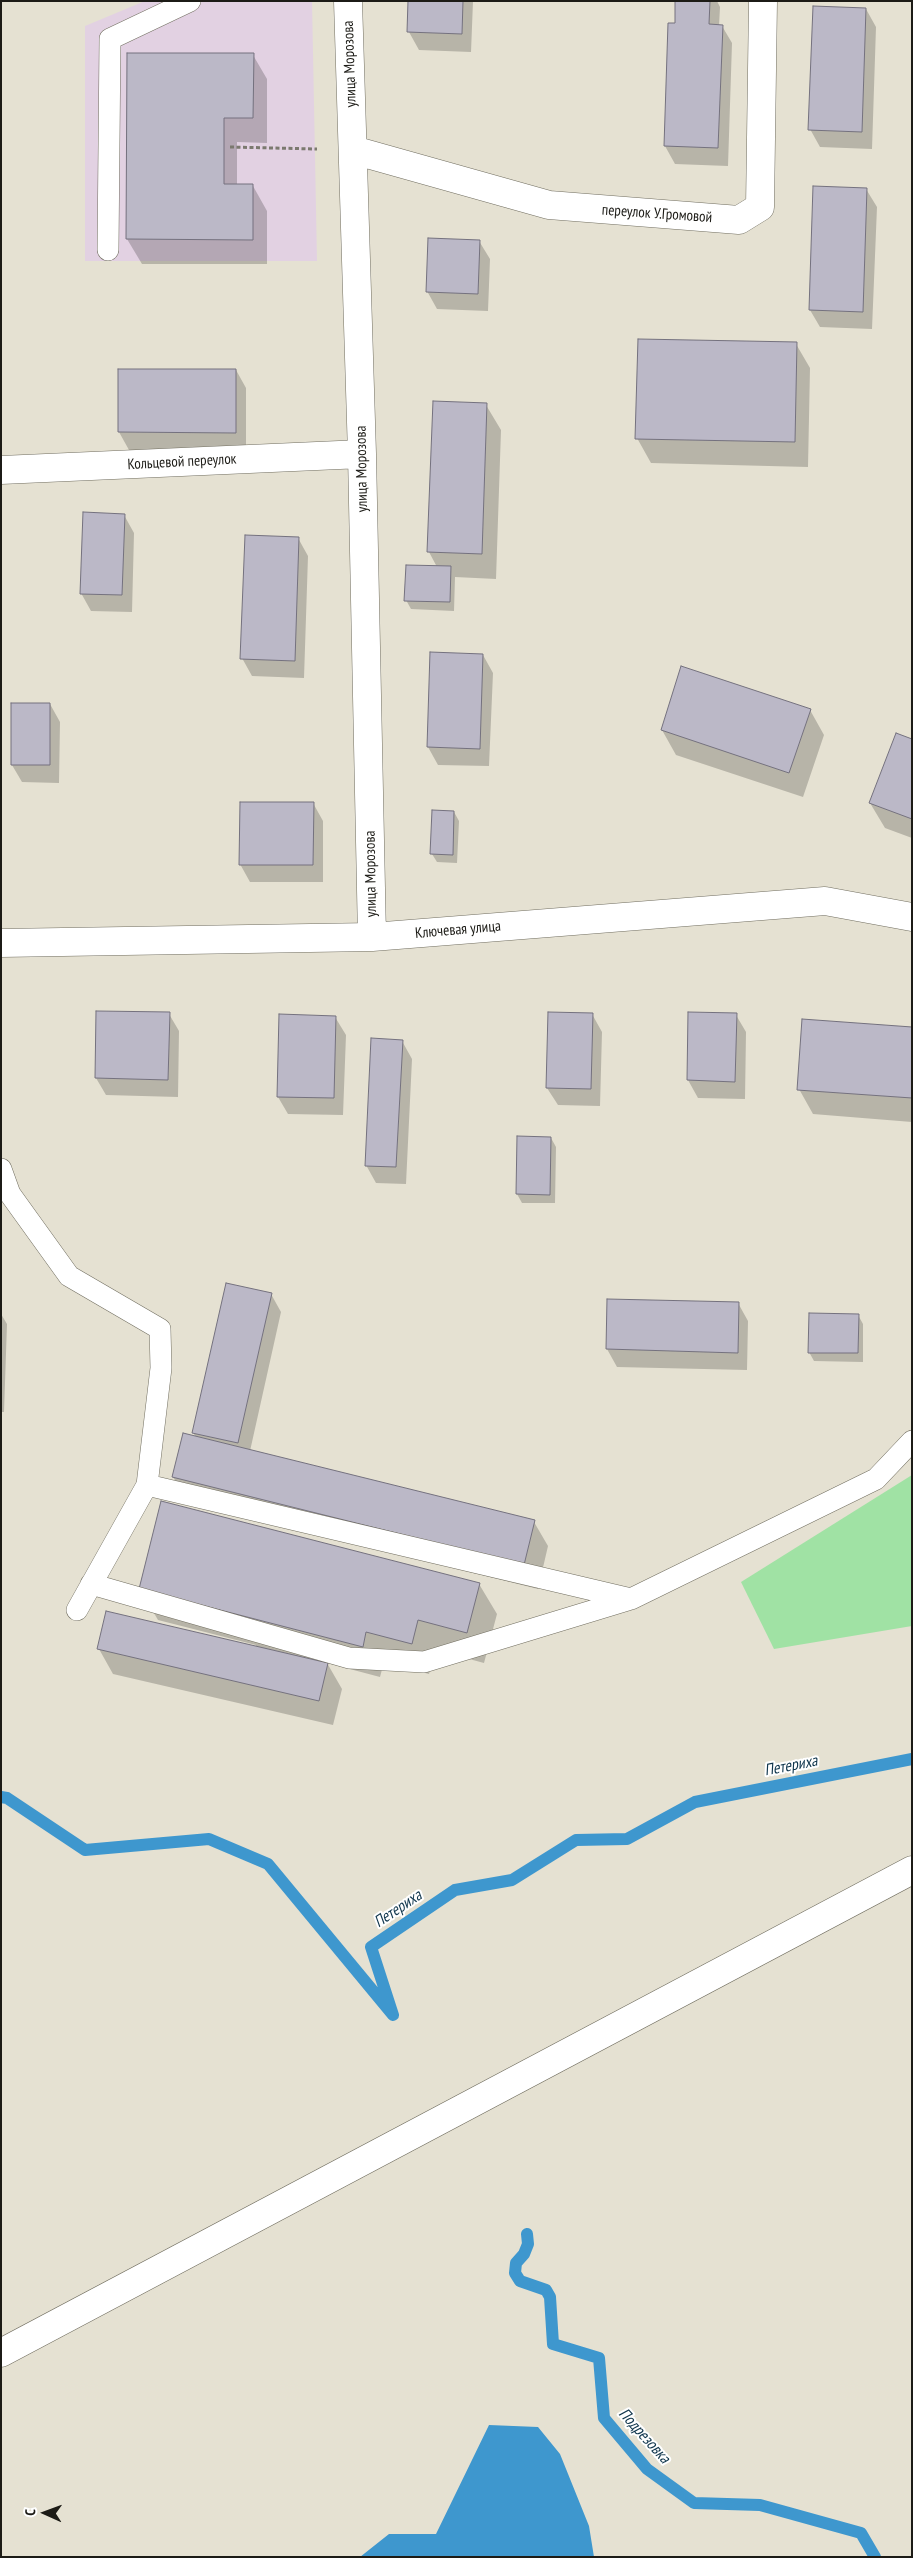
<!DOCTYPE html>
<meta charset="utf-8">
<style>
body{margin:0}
#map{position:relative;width:913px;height:2558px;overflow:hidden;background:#e5e1d2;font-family:"PT Sans Narrow",sans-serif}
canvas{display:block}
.frame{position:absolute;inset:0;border:2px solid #1c1b16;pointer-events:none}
.north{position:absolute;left:20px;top:2488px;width:50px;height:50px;-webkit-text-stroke:4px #fff;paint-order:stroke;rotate:272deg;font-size:14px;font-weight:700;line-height:20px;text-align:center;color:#1c1b16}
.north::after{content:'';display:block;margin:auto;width:18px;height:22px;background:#1c1b16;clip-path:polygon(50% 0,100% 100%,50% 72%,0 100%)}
</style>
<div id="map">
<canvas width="913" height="2558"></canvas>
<div class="frame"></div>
<div class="north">С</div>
</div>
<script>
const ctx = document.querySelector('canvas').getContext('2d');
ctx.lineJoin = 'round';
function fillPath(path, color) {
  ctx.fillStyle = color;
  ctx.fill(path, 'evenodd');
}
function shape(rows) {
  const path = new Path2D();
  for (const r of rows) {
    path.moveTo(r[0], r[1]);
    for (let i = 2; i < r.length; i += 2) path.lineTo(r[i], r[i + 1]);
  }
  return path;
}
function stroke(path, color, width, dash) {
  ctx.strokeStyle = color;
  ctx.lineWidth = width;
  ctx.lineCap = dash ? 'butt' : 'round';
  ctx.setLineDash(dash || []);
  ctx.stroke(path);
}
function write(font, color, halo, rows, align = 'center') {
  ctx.font = font + ' "PT Sans Narrow",sans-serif';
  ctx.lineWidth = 4;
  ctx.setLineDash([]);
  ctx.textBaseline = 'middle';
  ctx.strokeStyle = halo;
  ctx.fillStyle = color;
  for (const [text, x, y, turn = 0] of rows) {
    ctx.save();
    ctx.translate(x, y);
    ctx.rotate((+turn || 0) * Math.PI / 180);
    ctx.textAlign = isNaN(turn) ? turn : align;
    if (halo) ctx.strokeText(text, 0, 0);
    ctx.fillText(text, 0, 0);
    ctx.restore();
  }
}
const commercial = shape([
 [145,1,312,1,317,261,85,261,85,26]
]);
const green = shape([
 [912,1475,912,1626,774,1649,741,1582]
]);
const water = shape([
 [489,2425,538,2427,560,2454,589,2526,594,2557,360,2557,389,2534,436,2534]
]);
const shadow = shape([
 [410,1,473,1,471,52,419,50,409,32],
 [677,1,717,1,720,7,719,26,722,26,732,43,728,166,675,164,665,146,669,24,676,24],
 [866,9,876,27,872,149,820,147,810,129],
 [253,55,267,79,267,143,237,142,237,186,253,186,267,211,267,264,142,264,127,239],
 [866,189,877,207,872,329,820,327,810,310],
 [479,241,490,259,488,311,437,309,427,291],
 [796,344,810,368,808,467,651,463,637,438],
 [119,370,236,370,246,388,246,450,129,450,119,432],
 [434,403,486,405,501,430,496,579,455,577,454,611,411,609,406,600,437,567,429,552],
 [124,515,134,533,132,612,91,611,81,593],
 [298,538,308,556,304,678,252,676,242,658],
 [483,655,493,673,489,766,438,765,428,747],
 [50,704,60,722,59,783,22,782,12,765],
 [810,710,824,735,803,797,676,755,662,730],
 [912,741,912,838,885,828,870,803],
 [313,803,323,821,323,882,250,882,240,864],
 [454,812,459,821,457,863,437,862,432,854],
 [169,1014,179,1031,178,1097,106,1095,96,1078],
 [592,1014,602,1032,600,1106,558,1105,547,1088],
 [736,1015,746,1032,745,1099,698,1098,688,1080],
 [335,1017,346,1035,343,1115,288,1114,278,1097],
 [912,1029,912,1122,813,1114,799,1089],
 [402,1041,412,1059,406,1184,376,1183,366,1165],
 [551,1138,556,1147,555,1203,522,1203,517,1194],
 [271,1294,281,1312,250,1451,534,1522,548,1546,538,1589,188,1502,173,1477,196,1438,193,1432],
 [609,1300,738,1303,748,1321,747,1370,617,1367,607,1349],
 [1,1314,7,1324,4,1412,1,1412],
 [858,1315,863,1324,863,1362,814,1361,809,1352],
 [479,1584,497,1614,484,1663,436,1650,429,1674,384,1662,380,1677,327,1663,342,1689,333,1725,113,1674,99,1649,255,1647,256,1645,158,1620,140,1589]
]);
const stream = shape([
 [1,1797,7,1798,85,1850,209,1839,268,1864,393,2015,371,1947,455,1890,512,1880,576,1840,627,1839,695,1802,912,1759],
 [527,2234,528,2244,524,2254,516,2263,515,2273,520,2281,546,2290,550,2297,553,2344,599,2358,604,2418,647,2469,694,2503,760,2505,861,2533,875,2557]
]);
const building = shape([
 [408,1,463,1,462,34,407,32,408,1],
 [675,1,710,1,709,24,723,25,718,148,664,146,668,23,675,23,675,1],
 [813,6,866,8,862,132,808,130,813,6],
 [127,53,254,53,253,118,224,118,224,184,253,184,253,240,126,239,127,53],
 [813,186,867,188,863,312,809,310,813,186],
 [428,238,480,240,478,294,426,292,428,238],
 [638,339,797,342,795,442,635,439,638,339],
 [118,369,236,369,236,433,118,432,118,369],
 [433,401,487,403,482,554,427,552,433,401],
 [83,512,125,514,122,595,80,594,83,512],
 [245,535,299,537,295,661,240,659,245,535],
 [406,565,451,566,450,602,404,601,406,565],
 [430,652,483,654,480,749,427,747,430,652],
 [681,666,811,709,789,773,661,730,681,666],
 [11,703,50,703,50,765,11,765,11,703],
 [896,733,912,739,912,819,869,803,896,733],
 [240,802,314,802,313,865,239,865,240,802],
 [432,810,454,811,453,855,430,854,432,810],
 [96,1011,170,1012,168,1080,95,1078,96,1011],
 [548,1012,593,1013,591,1089,546,1088,548,1012],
 [688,1012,737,1013,735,1082,687,1080,688,1012],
 [279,1014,336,1016,334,1098,277,1097,279,1014],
 [802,1019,912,1027,912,1098,797,1090,802,1019],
 [371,1038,403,1040,396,1167,365,1166,371,1038],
 [517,1136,551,1137,550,1195,516,1194,517,1136],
 [226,1283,272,1293,238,1443,192,1433,226,1283],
 [607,1299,739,1302,738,1353,606,1349,607,1299],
 [809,1313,859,1314,858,1353,808,1353,809,1313],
 [183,1433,535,1520,524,1565,172,1477,183,1433],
 [161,1501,480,1583,467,1633,418,1620,412,1644,366,1632,363,1647,139,1589,161,1501],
 [106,1611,328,1663,319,1701,97,1649,106,1611]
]);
const path = shape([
 [230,147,317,149]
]);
const lane = shape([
 [108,250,110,39,190,1],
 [1,1169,10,1194,69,1276,160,1329,161,1368,147,1485,77,1610],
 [147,1485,631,1599,876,1479,912,1441],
 [91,1584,349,1658,424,1662,631,1599]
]);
const street = shape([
 [348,1,362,454,372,937],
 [353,150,549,205,739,220,760,207,763,1],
 [1,470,362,454],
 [1,943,372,937,825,901,912,917],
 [1,2353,912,1870]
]);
const streetNames = [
 ["улица Морозова",350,64,-92],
 ["переулок У.Громовой",657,214,4],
 ["Кольцевой переулок",182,462,-3],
 ["улица Морозова",362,469,-91],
 ["улица Морозова",371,874,-91],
 ["Ключевая улица",458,930,-5]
];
const waterNames = [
 ["Петериха",791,1766,-11],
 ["Петериха",398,1909,-34],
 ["Подрезовка",644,2436,48]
];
fillPath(commercial, '#e2d1e2');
fillPath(green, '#a0e2a4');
fillPath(water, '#3e97ce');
fillPath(shadow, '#0003');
stroke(stream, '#3e97ce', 12);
fillPath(building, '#bbb8c7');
stroke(building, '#74717e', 1);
stroke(lane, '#716e60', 22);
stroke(street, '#716e60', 29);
stroke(path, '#7b796f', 3, [4, 2.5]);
stroke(lane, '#fff', 21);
stroke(street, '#fff', 28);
write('15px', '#1c1b16', '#fff', streetNames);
write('italic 16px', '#0e344b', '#fff', waterNames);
</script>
